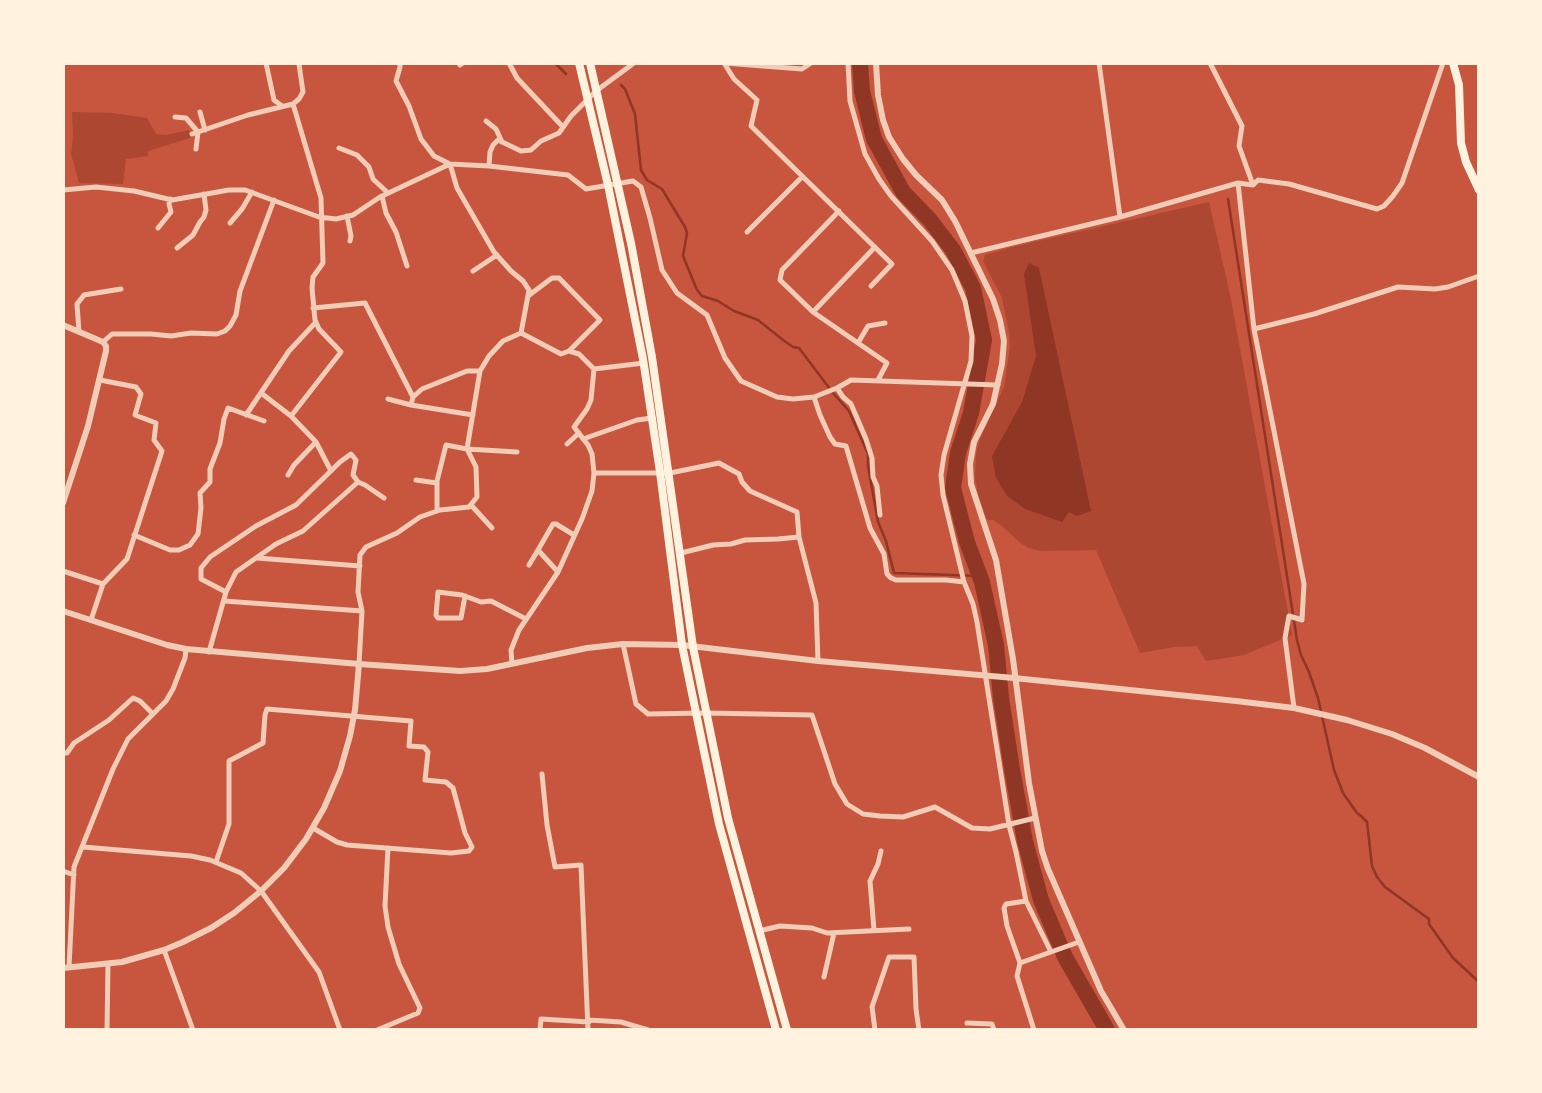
<!DOCTYPE html>
<style>
body{margin:0}
#map{position:relative;width:1542px;height:1093px;overflow:hidden;background:#c8553d;font-family:Signika,sans-serif}
canvas{display:block}
.frame{position:absolute;inset:0;border:65px solid #fff3e0;pointer-events:none}
</style>
<div id="map">
<canvas width="1542" height="1093"></canvas>
<div class="frame"></div>
</div>
<script>
const ctx = document.querySelector('canvas').getContext('2d');
ctx.lineJoin = 'round';
function fillPath(path, color) {
  ctx.fillStyle = color;
  ctx.fill(path, 'evenodd');
}
function shape(rows) {
  const path = new Path2D();
  for (const r of rows) {
    path.moveTo(r[0], r[1]);
    for (let i = 2; i < r.length; i += 2) path.lineTo(r[i], r[i + 1]);
  }
  return path;
}
function stroke(path, color, width, dash) {
  ctx.strokeStyle = color;
  ctx.lineWidth = width;
  ctx.lineCap = dash ? 'butt' : 'round';
  ctx.setLineDash(dash || []);
  ctx.stroke(path);
}
const green = shape([
 [72,112,113,113,147,118,156,134,166,135,189,130,190,138,148,151,148,156,126,159,123,184,79,183,71,154,73,134],
 [1209,202,1231,299,1292,635,1244,655,1206,661,1197,646,1174,647,1140,653,1096,550,1040,551,1029,548,1019,542,1002,526,993,520,987,520,979,498,975,478,976,454,980,439,1004,387,1010,347,1009,332,1002,298,983,261,985,255,1012,247]
]);
const water = shape([
 [1029,263,1039,268,1091,511,1077,516,1069,512,1062,522,1025,509,1007,496,996,478,992,456,1022,402,1036,356,1024,274]
]);
const stream = shape([
 [555,63,566,74],
 [621,85,625,89,635,114,641,170,647,180,662,189,685,227,687,233,683,256,697,290,702,296,718,301,734,311,758,320,783,340,793,347,799,348,833,393,849,411,868,454,868,466,878,522,886,541,894,573,980,576],
 [1228,199,1297,640,1301,655,1309,672,1318,698,1334,770,1343,793,1357,813,1361,816,1367,822,1372,866,1377,877,1385,887,1429,919,1429,924,1453,958,1479,982]
]);
const river = shape([
 [860,63,862,91,874,139,903,192,930,220,953,250,973,288,984,340,971,413,958,453,953,488,967,542,982,582,996,645,1001,698,1012,769,1025,841,1041,900,1065,957,1107,1030]
]);
const minor = shape([
 [266,63,274,100,282,106],
 [400,63,400,67,396,81,409,106,421,139,434,156,450,164,489,166,568,175,586,189,633,181,641,187,650,218,662,270,677,293,707,315,725,358,741,381,777,397,793,399,814,397,837,388,851,380,998,385],
 [509,63,517,78,563,127],
 [724,63,734,79,757,100,751,126,892,264,871,286],
 [724,63,802,69,811,63],
 [848,63,850,101,865,154,879,179,891,196,932,241,952,270,965,301,972,336,971,361,944,455,941,475,943,495,964,582,973,604,977,622,1009,825,1016,852,1026,901,1051,952],
 [1099,63,1120,217],
 [1210,63,1242,126,1239,146,1253,185],
 [460,65,463,63],
 [200,112,205,130],
 [175,117,186,118,198,132,196,149],
 [486,121,496,129,502,142],
 [192,134,248,115,293,104,299,99,303,92,299,64],
 [339,148,357,155,369,167,373,179,388,193],
 [450,164,457,188,494,252,511,271,523,281,529,290,521,333],
 [489,166,490,152,493,145,498,140,521,151,531,150,541,141,559,133,571,116,596,91,634,63],
 [1238,183,1254,329,1314,314,1398,287,1435,289,1448,287,1479,276],
 [63,190,96,187,134,191,172,200,229,190,245,190,319,217,336,219,353,215,380,197,450,164],
 [382,196,386,213,396,232,407,266],
 [839,211,782,270,780,280,813,312,887,363,878,380],
 [347,216,351,236,350,241],
 [230,223,242,209,252,192],
 [158,228,171,212,169,204,170,199],
 [747,232,802,177],
 [177,248,193,235,200,222,204,217,206,210,204,194],
 [971,253,1120,217,1238,183,1253,185,1258,180,1289,184,1377,209,1384,206,1393,196,1402,183,1443,63],
 [473,271,497,255],
 [528,296,552,278,559,278,600,320,569,351],
 [313,308,365,303,413,397],
 [813,312,875,247],
 [1254,329,1304,584,1302,620,1289,616,1285,638,1294,708],
 [79,332,77,304,84,295,121,289],
 [103,342,112,334,151,334,171,336,191,333,217,334,225,331,230,326,236,315,240,291,274,200],
 [858,343,868,326,885,323],
 [594,369,644,363],
 [837,388,843,397,851,404,866,439,872,458,873,477,877,486,880,515],
 [261,393,291,416,316,442,331,471],
 [814,397,820,415,830,437,835,444,846,446,870,528,884,554,887,574,891,578,896,580,946,580,964,582],
 [388,399,411,405,473,415],
 [411,405,413,397,422,389,467,371,480,371],
 [246,415,289,351,316,322],
 [291,416,341,352,319,329,315,320,312,288,313,277,323,263,321,198,293,104],
 [583,439,637,420,652,418],
 [567,444,579,433],
 [594,473,670,473,719,463,739,474,742,482,750,491,797,512,799,537,816,603,818,661],
 [288,475,294,465,316,442],
 [416,480,437,483],
 [358,482,365,485,384,498],
 [471,505,492,528],
 [437,511,437,481,446,445,467,449,517,452],
 [134,535,170,550,179,550,190,545,198,534,201,508,200,493,210,482,210,469,220,443,224,419,228,408,264,421],
 [681,553,713,545,731,544,745,540,778,539,799,537],
 [257,558,360,566],
 [529,565,538,550],
 [63,571,103,584,127,559,162,451,154,440,156,423,135,415,141,394,136,387,100,380],
 [558,572,538,550,553,524,556,524,574,535],
 [465,596,461,618,438,618,436,615,438,592,462,595,481,602,491,601,526,619],
 [224,601,362,611],
 [91,620,103,584],
 [623,644,636,704,648,714,706,713,812,715,835,784,847,804,863,814,880,816,903,817,935,807,972,828,990,829,1035,818],
 [209,652,226,592,201,579,201,568,210,557,256,526,296,505,340,462,351,454,356,460,353,475,358,482,303,531,276,544,236,572,226,592],
 [359,664,362,611,358,592,360,555,366,547,397,533,420,517,440,510,469,507,477,497,476,467,467,449,480,371,489,356,503,341,521,333],
 [512,664,511,650,519,630,558,572,582,519,592,491,594,473,592,454,588,445,574,427,587,409,591,400,594,369,579,354,569,351,561,354,521,333],
 [63,753,67,753,74,743,109,720,133,698,140,701,153,714],
 [542,774,547,825,555,867,581,865,588,1030],
 [83,847,191,856,210,860,241,873,261,891,319,972,340,1030],
 [216,862,229,824,229,761,263,743,265,715,267,709,411,721,409,746,424,747,428,752,425,780,446,782,453,788,465,833,472,847,469,851,451,853,347,845,337,842,313,828],
 [63,871,74,875],
 [874,930,870,881,878,864,881,851],
 [759,931,780,926,812,928,827,933,909,929],
 [164,950,193,1030],
 [1020,963,1007,926,1004,908,1006,904,1026,901],
 [69,967,74,867,113,769,128,739,166,701,173,689,185,658,186,649],
 [824,977,834,933],
 [589,1020,621,1022,648,1030],
 [967,1023,992,1024,994,1030],
 [107,1030,108,964],
 [377,1030,418,1013,420,1008,399,964,388,927,385,906,388,848],
 [540,1030,541,1019,589,1022],
 [875,1030,872,1007,889,957,914,957,916,1009,919,1030],
 [1034,1030,1017,976,1020,963,1079,942]
]);
const tertiary = shape([
 [876,63,878,95,883,120,889,137,903,159,916,175,942,200,955,221,993,299,1000,320,1004,341,1002,364,993,404,974,442,970,464,971,484,996,560,1013,659,1029,783,1042,851,1048,869,1101,991,1124,1030],
 [63,325,103,342,106,346,106,351,88,426,63,503],
 [63,611,167,645,186,649,359,664,460,671,487,669,587,648,623,644,682,645,818,661,1014,678,1236,701,1294,708,1347,720,1392,734,1425,748,1479,777],
 [63,968,122,962,164,950,183,942,211,928,234,913,261,891,284,868,306,839,324,808,340,771,350,736,355,710,359,664]
]);
const primary = shape([
 [579,63,608,185,643,359,660,472,682,645,719,824,776,1030],
 [590,63,631,243,652,357,693,647,728,818,787,1030],
 [1453,63,1459,85,1461,143,1466,162,1479,190]
]);
fillPath(green, '#ae4732');
fillPath(water, '#8f3625');
stroke(stream, '#8f3625', 2.5);
stroke(river, '#8f3625', 16);
stroke(minor, '#f1ccb7', 5);
stroke(tertiary, '#f1ccb7', 6);
stroke(primary, '#fff3e0', 8);
</script>
